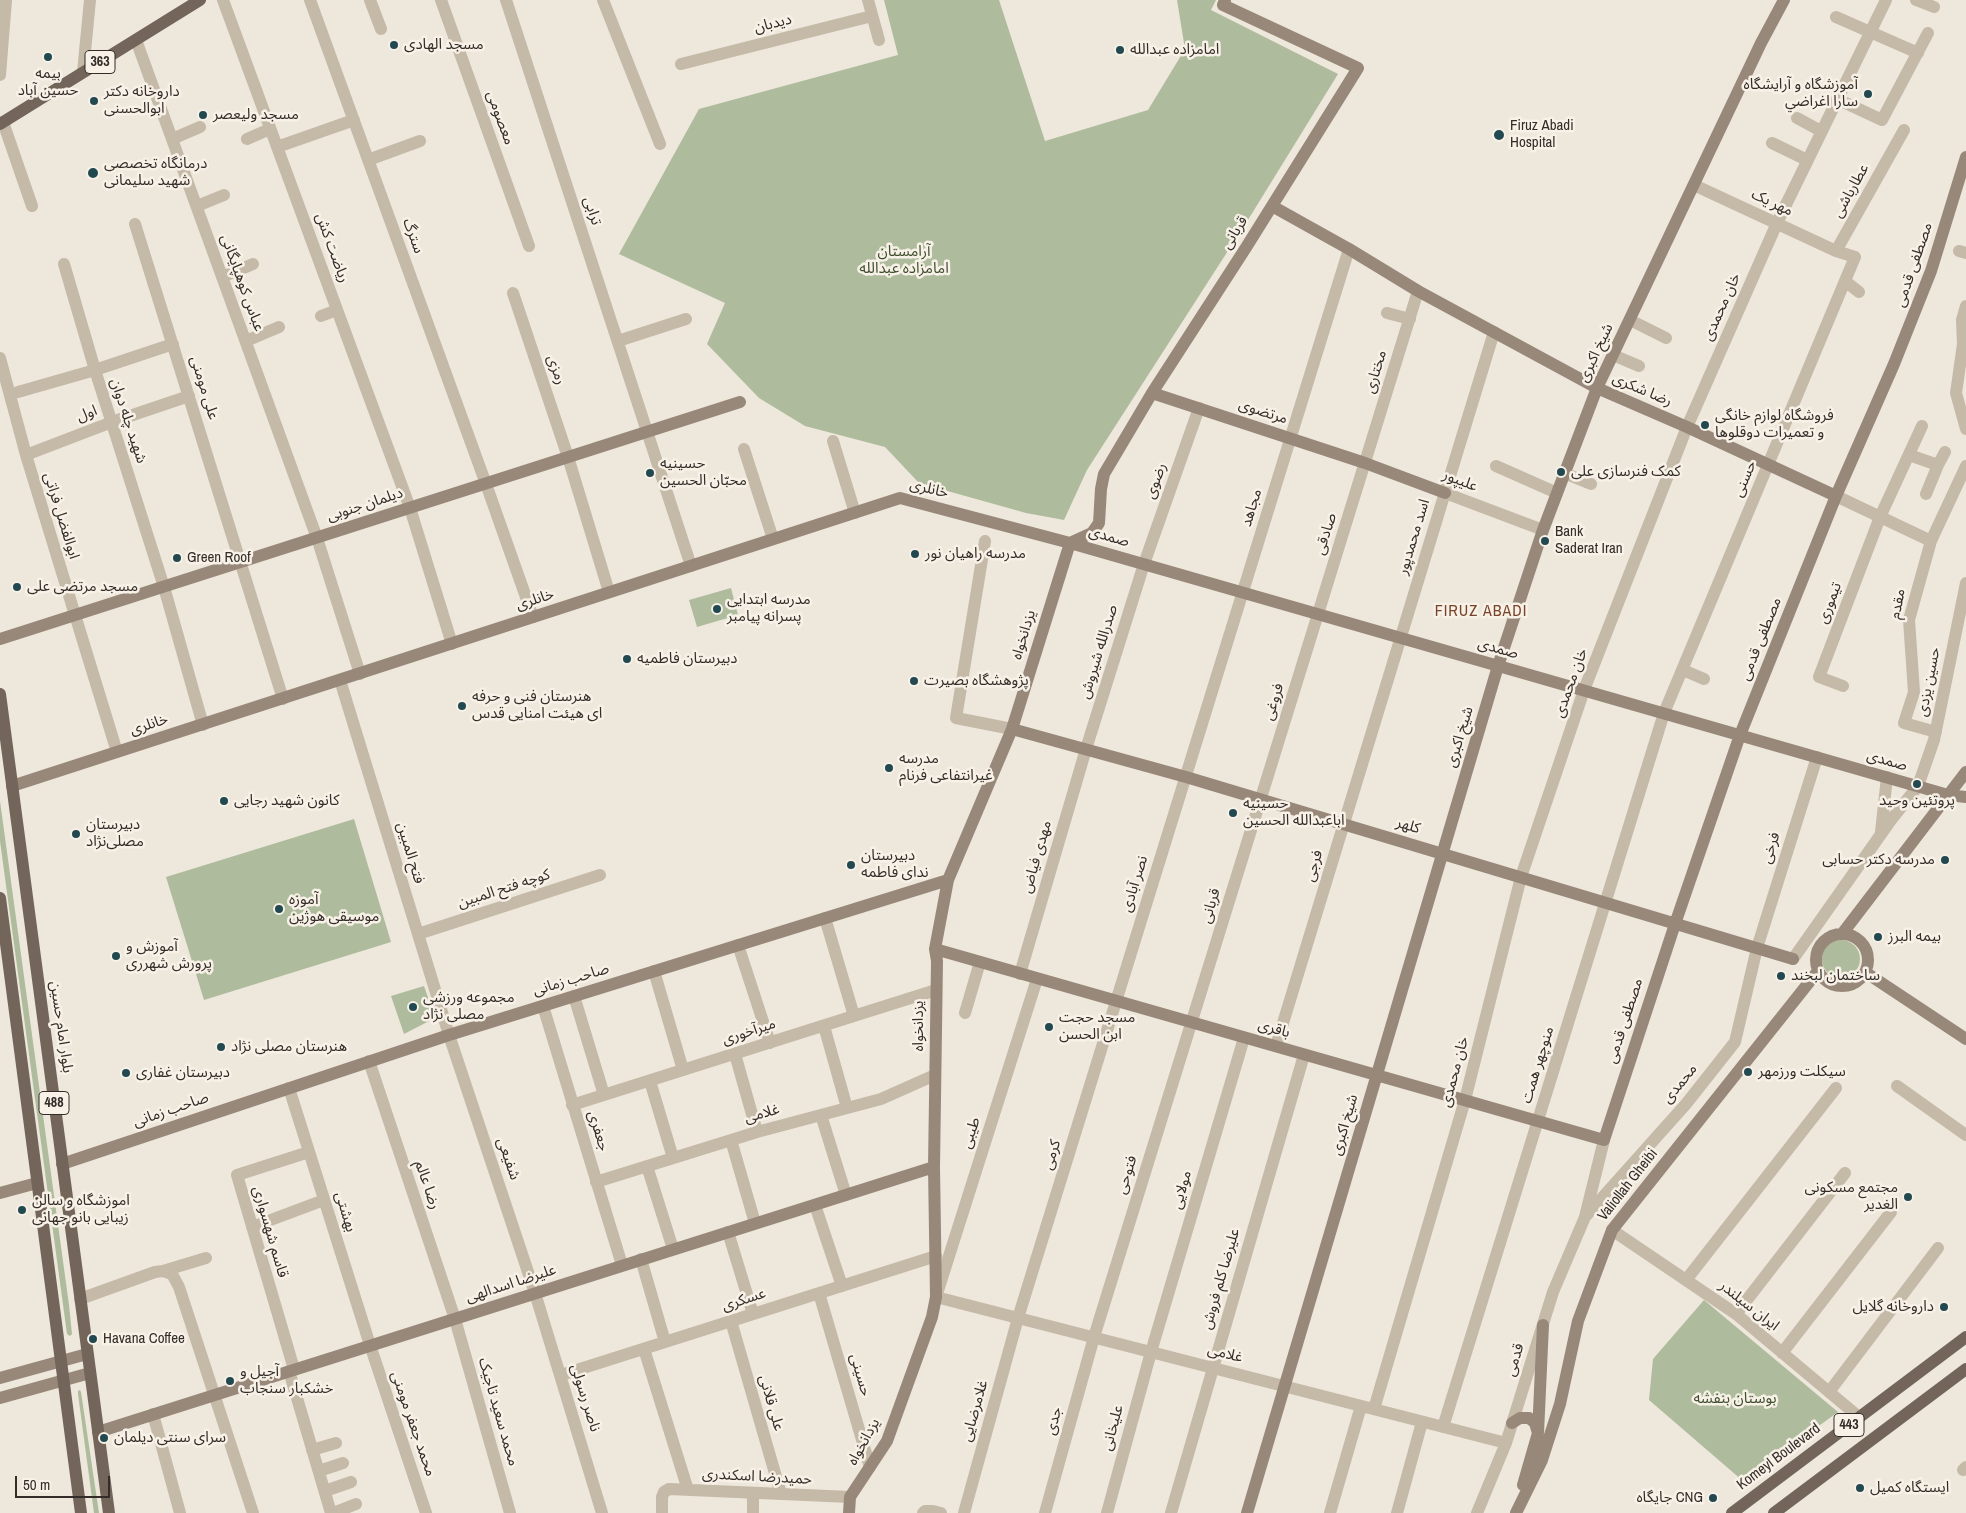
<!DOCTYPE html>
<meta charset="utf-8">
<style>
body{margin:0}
#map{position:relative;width:1966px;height:1513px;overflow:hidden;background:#eee7db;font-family:"Archivo Narrow",sans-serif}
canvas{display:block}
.scale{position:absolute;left:15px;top:1476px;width:95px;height:22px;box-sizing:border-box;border:2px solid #332c28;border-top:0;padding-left:6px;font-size:15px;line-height:18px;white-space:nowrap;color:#332c28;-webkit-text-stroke:4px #f7f1e7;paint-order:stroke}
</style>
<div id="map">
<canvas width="1966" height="1513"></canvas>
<div class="scale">50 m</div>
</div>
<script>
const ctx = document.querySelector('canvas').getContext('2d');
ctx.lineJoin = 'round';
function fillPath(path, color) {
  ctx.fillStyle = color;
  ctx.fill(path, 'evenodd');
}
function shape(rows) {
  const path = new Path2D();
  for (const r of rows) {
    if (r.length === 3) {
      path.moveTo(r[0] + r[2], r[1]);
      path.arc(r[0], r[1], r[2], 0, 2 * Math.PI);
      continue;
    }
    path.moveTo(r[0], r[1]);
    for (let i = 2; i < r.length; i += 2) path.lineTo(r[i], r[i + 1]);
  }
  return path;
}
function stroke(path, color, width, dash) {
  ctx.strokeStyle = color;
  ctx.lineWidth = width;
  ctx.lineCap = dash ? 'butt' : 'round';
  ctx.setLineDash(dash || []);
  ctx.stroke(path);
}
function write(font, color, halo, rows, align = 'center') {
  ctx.font = font + ' "Archivo Narrow","Noto Sans Arabic",sans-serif';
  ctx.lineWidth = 5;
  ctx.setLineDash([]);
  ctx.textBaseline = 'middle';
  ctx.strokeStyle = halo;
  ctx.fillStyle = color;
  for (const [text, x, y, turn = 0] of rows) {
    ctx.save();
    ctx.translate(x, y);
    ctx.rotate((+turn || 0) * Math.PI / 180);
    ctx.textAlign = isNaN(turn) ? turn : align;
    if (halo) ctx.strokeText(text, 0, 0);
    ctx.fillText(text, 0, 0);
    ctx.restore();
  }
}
const green = shape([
 [884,0,999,0,1045,141,1148,110,1185,49,1177,0,1216,0,1211,10,1338,74,1251,215,1087,470,1064,520,1026,513,919,483,885,447,805,426,759,398,707,344,725,303,619,254,699,109,898,55],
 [731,588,738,615,697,627,689,600],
 [0,801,69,1305,72,1334,70,1336,67,1334,0,841],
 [354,819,391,942,204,1000,166,877],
 [1841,959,19],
 [424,986,435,1018,404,1034,391,996],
 [1704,1300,1838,1412,1743,1481,1649,1400,1653,1359],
 [80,1390,81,1392,99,1513,94,1513,78,1394,78,1391]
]);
const street = shape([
 [223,0,410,508,452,644],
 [310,0,486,484,533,617],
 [370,0,381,29],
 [441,0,529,246],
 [506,0,691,566],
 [603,0,660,144],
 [868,0,879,40],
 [1916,0,1934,7],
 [1836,17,1918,53],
 [136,40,317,538,360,674],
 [681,64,872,16],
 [83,72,90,0],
 [0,75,6,0],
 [1837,99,1882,120,1928,33],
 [1797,118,1821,131],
 [3,122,32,206],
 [172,139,200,127],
 [247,139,270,129],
 [1772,143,1807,160],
 [277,147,354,120],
 [368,160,420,141],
 [197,206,224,195],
 [135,224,283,699],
 [1836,251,1904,130],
 [1959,251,1966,253],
 [64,264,95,370,164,587,203,725],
 [222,277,253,264],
 [1845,281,1859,292],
 [513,293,568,457,609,592],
 [1966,306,1962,320,1963,344,1956,393,1966,429],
 [1387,313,1410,319],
 [321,316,337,310],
 [1630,320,1666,338],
 [246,341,279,327],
 [618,341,686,319],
 [1613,355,1639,366],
 [0,358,26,455,117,752],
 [18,392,95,370,173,344],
 [833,441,855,513],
 [744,449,773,539],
 [26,455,112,422,189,396],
 [1909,455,1938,465,1926,494],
 [1938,465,1945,452],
 [1496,466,1557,493],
 [1564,473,1591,484],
 [1445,493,1543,530],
 [1836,496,1931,541],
 [985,541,956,718,1012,729],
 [1683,670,1704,679],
 [340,680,449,1035,535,1293,602,1513],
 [1843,686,1819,677,1880,517,1922,426],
 [1936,732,1904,723,1914,692,1909,620,1931,541,1966,466],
 [1881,832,1887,777],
 [825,918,854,1016],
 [418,934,600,875],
 [738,945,770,1043],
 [1793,959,1891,820,1918,786,1934,740,1966,583],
 [654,971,683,1070],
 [1020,974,1086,749,1144,564,1199,408],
 [1037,979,936,1297,1506,1443],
 [574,996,604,1095],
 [543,1006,622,1265],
 [965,1013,980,962],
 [824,1026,847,1108],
 [1276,1046,1494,332],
 [735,1054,757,1132],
 [369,1061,455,1319,510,1513],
 [650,1081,673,1158],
 [1897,1086,1966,1135],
 [289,1088,370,1345,426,1513],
 [572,1105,936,990],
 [821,1115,846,1195],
 [731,1140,755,1223],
 [647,1166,673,1249],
 [596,1182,757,1132,881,1099,935,1075],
 [815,1205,842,1286],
 [1585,1217,1686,1104,1735,1042,1757,948,1817,757],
 [252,1227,324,1200],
 [1612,1230,1736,1314,1859,1417],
 [728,1232,753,1314],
 [641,1259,665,1342],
 [163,1271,206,1258],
 [1686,1280,1836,1088],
 [819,1293,870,1467],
 [80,1299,155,1272,163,1271,172,1274,179,1287,253,1513],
 [1736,1314,1845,1173],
 [731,1321,781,1494],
 [644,1349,688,1490],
 [1782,1353,1891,1212],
 [294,1369,237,1175,309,1152],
 [289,1371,331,1513],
 [561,1375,936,1256],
 [1829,1392,1938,1248],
 [1374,1409,1465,1100,1521,877,1584,690,1687,427,1777,223,1886,0],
 [153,1414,180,1513],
 [1443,1427,1664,713,1855,257,1836,251,1694,185],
 [312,1450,336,1443],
 [1963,1470,1966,1467],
 [319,1471,343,1463],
 [325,1491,351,1482],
 [333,1513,356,1504],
 [662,1513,662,1497,664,1492,669,1489,850,1497],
 [753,1513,753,1493],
 [923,1513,925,1511,933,1511,941,1513],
 [964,1513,1018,1318,1349,249],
 [1045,1513,1094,1337,1418,291],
 [1107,1513,1151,1352,1244,1038],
 [1171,1513,1304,1055],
 [1330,1513,1361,1406],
 [1397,1513,1422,1422],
 [1477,1513,1506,1443,1553,1292,1585,1217,1604,1140]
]);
const secondary = shape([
 [1272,206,1349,249,1418,291,1597,388,1687,427,1836,496],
 [1152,393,1365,463,1445,493],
 [1070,543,1092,533,1099,523,1101,489,1104,474,1152,393,1247,246,1358,68,1223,5,1225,0],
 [0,639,740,402],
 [1012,729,1186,777,1793,959],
 [12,786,900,498,1070,543,1948,795,1966,797],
 [1842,960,26],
 [1842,934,1966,772],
 [935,949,1604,1140,1675,924,1740,735,1836,496,1894,364,1931,271,1966,157],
 [1865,972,1966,1039],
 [62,1164,449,1035,948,880],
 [0,1193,37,1183],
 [0,1378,87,1354],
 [0,1398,90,1373],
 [1512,1423,1520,1418,1529,1418,1535,1423,1538,1433],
 [98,1432,934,1167],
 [1523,1485,1538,1433,1543,1325],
 [849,1513,850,1497,887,1441,932,1317,936,1297,934,1167,937,961,935,949,948,880,1012,729,1070,543],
 [1247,1513,1498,666,1543,530,1597,388,1761,43,1784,0],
 [1516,1513,1542,1460,1560,1404,1578,1321,1612,1230,1818,971]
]);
const primary = shape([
 [0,124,200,0],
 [0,694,109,1513],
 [0,898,81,1513],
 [1732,1513,1966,1337],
 [1774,1513,1966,1369]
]);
const markers = [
 [394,45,5,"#224850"],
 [1120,50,5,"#224850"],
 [48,57,5,"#224850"],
 [1868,94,5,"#224850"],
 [94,101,5,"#224850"],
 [203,115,5,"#224850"],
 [1499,135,6,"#224850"],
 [93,173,6,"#224850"],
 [1705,425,5,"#224850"],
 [1561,472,5,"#224850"],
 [650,473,5,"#224850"],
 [1545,541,5,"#224850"],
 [915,554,5,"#224850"],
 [177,558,5,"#224850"],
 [17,587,5,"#224850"],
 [717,609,5,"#224850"],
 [627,659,5,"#224850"],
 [914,681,5,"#224850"],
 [462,706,5,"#224850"],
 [889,768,5,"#224850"],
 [1917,784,5,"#224850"],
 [224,801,5,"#224850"],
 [1233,813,5,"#224850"],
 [76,834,5,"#224850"],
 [1945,860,5,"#224850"],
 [851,865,5,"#224850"],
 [279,909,5,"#224850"],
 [1878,937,5,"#224850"],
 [116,956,5,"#224850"],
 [1781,976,5,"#224850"],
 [413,1007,5,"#224850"],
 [1049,1027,5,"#224850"],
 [221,1047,5,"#224850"],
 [1748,1072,5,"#224850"],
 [126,1073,5,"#224850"],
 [1908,1197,5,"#224850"],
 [22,1210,5,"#224850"],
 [1944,1307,5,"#224850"],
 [93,1339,5,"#224850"],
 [230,1381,5,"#224850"],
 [104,1438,5,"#224850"],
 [1860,1488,5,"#224850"],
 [1713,1498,5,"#224850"]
];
const shields = [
 [100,62,30],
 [54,1103,30],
 [1849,1425,30]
];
const shieldNames = [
 ["363",100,62],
 ["488",54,1103],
 ["443",1849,1425]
];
const streetNames = [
 ["دیدبان",773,24,-14],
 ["معصومی",500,118,70],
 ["عطارباشی",1851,191,-61],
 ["مهر یک",1772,203,25],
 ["ترابی",592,211,72],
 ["قربانی",1235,233,-58],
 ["سترگ",413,236,70],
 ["ریاضت کش",332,248,70],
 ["مصطفی قدمی",1914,265,-71],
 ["عباس کوهپایگانی",242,283,70],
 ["خان محمدی",1722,307,-66],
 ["شیخ اکبری",1596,353,-65],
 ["رمزی",556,370,71],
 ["مختاری",1376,372,-73],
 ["علی مومنی",204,388,73],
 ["رضا شکری",1642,390,23],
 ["مرتضوی",1263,412,18],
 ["اول",87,414,-21],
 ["شهید چله دوان",128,421,72],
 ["حسنی",1745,479,-67],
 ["رضوی",1156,481,-70],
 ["علیپور",1460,481,21],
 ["خانلری",929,489,14],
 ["دیلمان جنوبی",365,505,-18],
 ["مجاهد",1252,508,-73],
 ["ابوالفضل فراتی",61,516,73],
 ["صادقی",1326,534,-73],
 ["صمدی",1109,537,16],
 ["اسد محمدپور",1414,537,-73],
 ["خانلری",535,600,-18],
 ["تیموری",1830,603,-69],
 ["مقدم",1898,604,-79],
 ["یزدانخواه",1024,635,-73],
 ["مصطفی قدمی",1761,639,-68],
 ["صمدی",1498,649,16],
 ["صدرالله شیروش",1099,652,-73],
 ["حسین یزدی",1929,682,-79],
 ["خان محمدی",1571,683,-70],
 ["فروغی",1274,702,-73],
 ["خانلری",149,725,-18],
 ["شیخ اکبری",1460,737,-73],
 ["صمدی",1887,761,16],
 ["کلهر",1408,826,17],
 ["فرخی",1771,848,-72],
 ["فتح المبین",410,853,73],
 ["مهدی فیاض",1037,857,-74],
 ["فرجی",1314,866,-73],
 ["نصر آبادی",1135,884,-73],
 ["کوچه فتح المبین",504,889,-18],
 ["قربانی",1211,906,-73],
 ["صاحب زمانی",571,980,-17],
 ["مصطفی قدمی",1625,1021,-72],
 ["یزدانخواه",919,1026,-90],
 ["بلوار امام حسین",61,1027,82],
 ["باقری",1274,1029,16],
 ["میرآخوری",749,1032,-18],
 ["منوچهر همت",1538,1065,-73],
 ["خان محمدی",1455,1072,-75],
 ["محمدی",1680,1084,-51],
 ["صاحب زمانی",171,1110,-19],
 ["غلامی",762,1114,-16],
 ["شیخ اکبری",1345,1125,-74],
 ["جعفری",598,1131,73],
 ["طیبی",971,1133,-72],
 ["کرمی",1052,1155,-73],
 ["شفیعی",508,1159,71],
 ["فتوحی",1127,1175,-73],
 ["رضا عالم",427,1185,71],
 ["Valiollah Gheibi",1628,1185,-52],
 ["مولایی",1182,1190,-74],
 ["بهشتی",345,1212,73],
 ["قاسم شهسواری",270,1232,74],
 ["علیرضا کلم فروش",1221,1279,-74],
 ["علیرضا اسدالهی",511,1284,-18],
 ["عسکری",744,1300,-18],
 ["ایران سیلندر",1749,1306,38],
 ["غلامی",1225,1354,14],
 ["قدمی",1515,1360,-73],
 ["حسینی",860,1375,74],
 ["ناصر رسولی",585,1398,73],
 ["علی قلانی",771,1403,74],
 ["غلامرضایی",975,1411,-74],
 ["محمد سعید تاجیک",498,1412,74],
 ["جدی",1054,1421,-75],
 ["محمد جعفر مومنی",413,1424,71],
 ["علیخانی",1113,1428,-75],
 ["یزدانخواه",864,1442,-61],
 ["Komeyl Boulevard",1779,1457,-37],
 ["حمیدرضا اسکندری",757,1477,3]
];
const poiNames = [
 ["مسجد الهادی",404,45],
 ["امامزاده عبدالله",1130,50],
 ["بیمه",48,74,"center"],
 ["حسین آباد",48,91,"center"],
 ["آموزشگاه و آرايشگاه",1858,85,"right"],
 ["سارا اغراضي",1858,102,"right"],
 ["داروخانه دکتر",104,92],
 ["ابوالحسنی",104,109],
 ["مسجد ولیعصر",213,115],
 ["Firuz Abadi",1510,126],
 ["Hospital",1510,143],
 ["درمانگاه تخصصی",104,164],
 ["شهید سلیمانی",104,181],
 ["فروشگاه لوازم خانگی",1715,416],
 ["و تعمیرات دوقلوها",1715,433],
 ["حسینیه",660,464],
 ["محبّان الحسین",660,481],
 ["کمک فنرسازی علی",1571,472],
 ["Bank",1555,532],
 ["Saderat Iran",1555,549],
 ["مدرسه راهیان نور",925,554],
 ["Green Roof",187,558],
 ["مسجد مرتضی علی",27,587],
 ["مدرسه ابتدایی",727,600],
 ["پسرانه پیامبر",727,617],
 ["دبیرستان فاطمیه",637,659],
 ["پژوهشگاه بصیرت",924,681],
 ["هنرستان فنی و حرفه",472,697],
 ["ای هیئت امنایی قدس",472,714],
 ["مدرسه",899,759],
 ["غیرانتفاعی فرنام",899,776],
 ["کانون شهید رجایی",234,801],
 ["پروتئین وحید",1917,801,"center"],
 ["حسینیه",1243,804],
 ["اباعبدالله الحسین",1243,821],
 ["دبیرستان",86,825],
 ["مصلی‌نژاد",86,842],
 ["دبیرستان",861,856],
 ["ندای فاطمه",861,873],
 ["مدرسه دکتر حسابی",1935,860,"right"],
 ["آموزه",289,900],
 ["موسیقی هوژین",289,917],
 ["بیمه البرز",1888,937],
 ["آموزش و",126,947],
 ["پرورش شهرری",126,964],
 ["ساختمان لبخند",1791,976],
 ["مجموعه ورزشی",423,998],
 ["مصلی نژاد",423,1015],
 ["مسجد حجت",1059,1018],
 ["ابن الحسن",1059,1035],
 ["هنرستان مصلی نژاد",231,1047],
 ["سیکلت ورزمهر",1758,1072],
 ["دبیرستان غفاری",136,1073],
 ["مجتمع مسکونی",1898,1188,"right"],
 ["الغدیر",1898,1205,"right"],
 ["اموزشگاه و سالن",32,1201],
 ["زیبایی بانو جهانی",32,1218],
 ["داروخانه گلایل",1934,1307,"right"],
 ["Havana Coffee",103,1339],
 ["آجیل و",240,1372],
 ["خشکبار سنجاب",240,1389],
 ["سرای سنتی دیلمان",114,1438],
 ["ایستگاه کمیل",1870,1488],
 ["جایگاه CNG",1703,1498,"right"]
];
const parkNames = [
 ["آرامستان",904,252],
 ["امامزاده عبدالله",904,269],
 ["بوستان بنفشه",1735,1399]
];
const neighbourhoodNames = [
 ["FIRUZ ABADI",1481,612]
];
fillPath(green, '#aebc9d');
stroke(street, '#c5b9a8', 12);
stroke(secondary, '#98887a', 12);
stroke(primary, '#73655a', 12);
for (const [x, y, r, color] of markers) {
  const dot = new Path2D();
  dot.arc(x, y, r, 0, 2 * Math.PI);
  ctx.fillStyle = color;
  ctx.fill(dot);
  stroke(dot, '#f7f1e7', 2);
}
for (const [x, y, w] of shields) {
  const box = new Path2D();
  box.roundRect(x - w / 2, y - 11.5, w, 23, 4);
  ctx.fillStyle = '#f7f1e7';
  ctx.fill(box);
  stroke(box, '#332c28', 1);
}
write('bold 14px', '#332c28', null, shieldNames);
write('15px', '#332c28', '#f7f1e7', streetNames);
write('15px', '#332c28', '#f7f1e7', poiNames, 'left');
write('15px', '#3f4e2e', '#f7f1e7', parkNames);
ctx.letterSpacing = '1px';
write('16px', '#79452a', '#f7f1e7', neighbourhoodNames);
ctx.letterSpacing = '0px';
</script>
